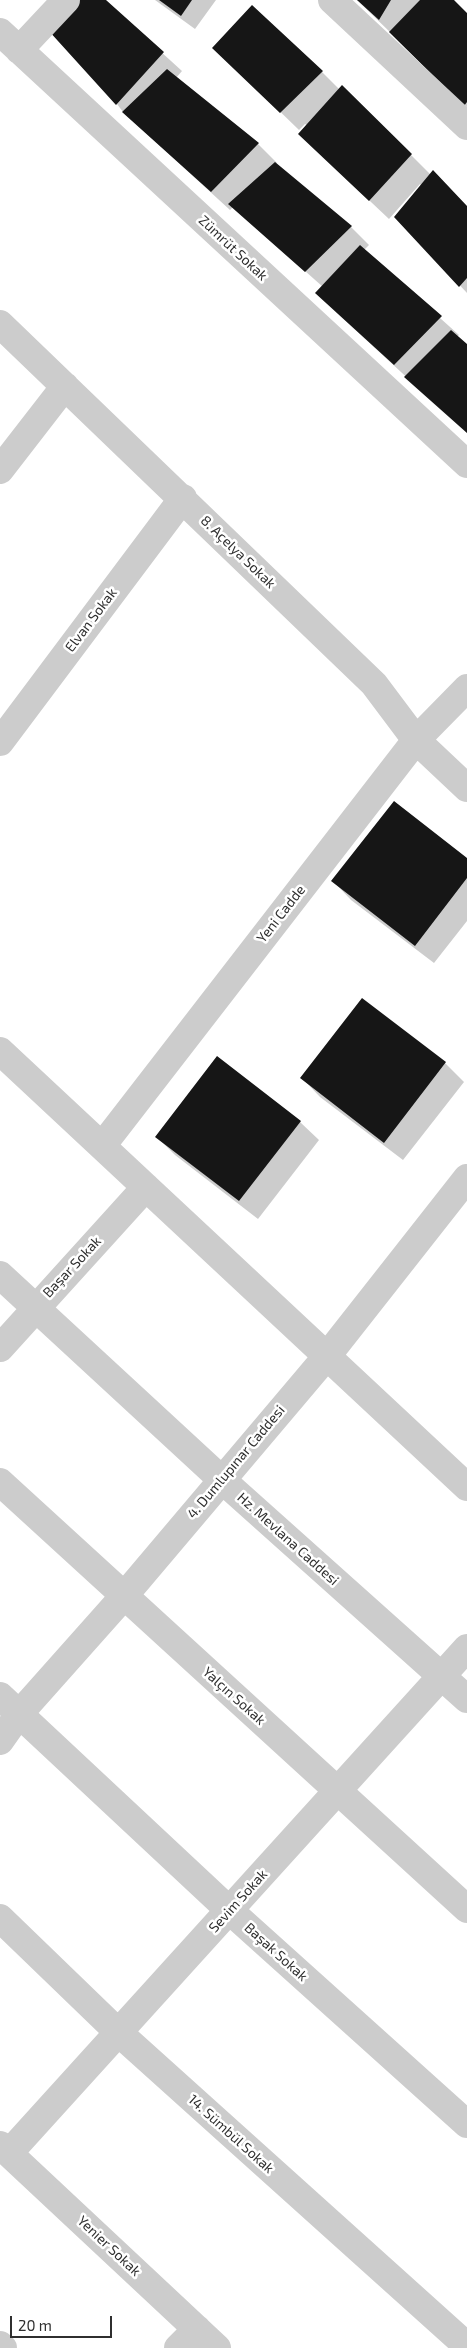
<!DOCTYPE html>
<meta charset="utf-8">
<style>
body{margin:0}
#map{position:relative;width:467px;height:2348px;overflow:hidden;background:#fff;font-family:"Exo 2",sans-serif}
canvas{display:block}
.scale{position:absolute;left:10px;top:2316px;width:102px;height:22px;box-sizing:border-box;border:2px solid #2f2f2f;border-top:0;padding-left:6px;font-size:15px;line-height:18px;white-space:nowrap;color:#2f2f2f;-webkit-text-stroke:4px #fff;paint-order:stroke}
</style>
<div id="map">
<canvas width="467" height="2348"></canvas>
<div class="scale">20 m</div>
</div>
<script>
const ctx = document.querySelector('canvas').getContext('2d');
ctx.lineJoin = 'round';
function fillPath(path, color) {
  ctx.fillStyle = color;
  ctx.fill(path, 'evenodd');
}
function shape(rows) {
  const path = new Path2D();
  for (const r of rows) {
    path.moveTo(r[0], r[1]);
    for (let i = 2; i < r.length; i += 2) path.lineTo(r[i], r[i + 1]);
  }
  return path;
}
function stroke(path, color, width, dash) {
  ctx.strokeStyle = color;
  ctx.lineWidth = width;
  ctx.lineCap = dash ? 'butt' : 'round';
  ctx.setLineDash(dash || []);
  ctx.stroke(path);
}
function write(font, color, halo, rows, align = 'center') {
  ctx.font = font + ' "Exo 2",sans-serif';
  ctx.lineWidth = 5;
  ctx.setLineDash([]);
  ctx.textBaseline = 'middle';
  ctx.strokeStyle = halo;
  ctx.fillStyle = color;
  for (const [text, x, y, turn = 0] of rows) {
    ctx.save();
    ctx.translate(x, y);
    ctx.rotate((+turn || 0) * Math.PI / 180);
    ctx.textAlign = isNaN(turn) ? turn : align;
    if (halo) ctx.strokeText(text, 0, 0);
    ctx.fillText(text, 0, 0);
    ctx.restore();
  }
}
const shadow = shape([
 [104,0,182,71,176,78,258,144,277,163,275,164,351,227,369,245,364,250,459,335,457,337,467,346,467,433,336,312,323,287,233,207,230,210,123,112,117,104],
 [155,0,216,0,195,29],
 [357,0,452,0,467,14,467,107],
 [233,66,322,72,339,89,342,86,431,175,467,207,467,293,396,217,422,186,420,184,389,219,318,152,307,125,305,124,299,130],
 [467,859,467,921,434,963,351,900,333,881],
 [363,1000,445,1063,464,1082,403,1160,320,1097,302,1078],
 [300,1122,319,1140,258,1219,175,1155,157,1137]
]);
const building = shape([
 [70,0,106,0,164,52,116,105,48,30],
 [159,0,192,0,181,16],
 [357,0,391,0,379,20],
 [420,0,454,0,467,13,467,102,464,106,389,32],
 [252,5,323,71,280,113,212,48],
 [167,69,259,143,211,192,122,112],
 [342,85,412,154,369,201,298,134],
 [275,162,352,226,305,272,228,204],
 [433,170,467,206,467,278,459,287,394,217],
 [360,245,442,316,394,365,315,293],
 [451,330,467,344,467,433,404,377],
 [394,801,467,858,467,878,415,946,331,881],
 [362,998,446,1062,384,1143,300,1078],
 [217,1056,301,1121,239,1201,155,1137]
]);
const minor = shape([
 [332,0,467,126],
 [0,32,467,464],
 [19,50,66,0],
 [0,324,374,684,416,740,467,788],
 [0,470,65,386],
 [0,742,183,498],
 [0,1051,467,1487],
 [102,1146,416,740,467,688],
 [0,1275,221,1479,467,1699],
 [0,1348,146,1187],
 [0,1482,467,1909],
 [0,1696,229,1910,467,2124],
 [0,1741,19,1714,124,1596,327,1356,467,1178],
 [0,1918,119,2033,467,2346],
 [0,2145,217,2348],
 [9,2153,467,1648],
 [0,2345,3,2348],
 [178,2348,197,2329]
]);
const streetNames = [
 ["Zümrüt Sokak",233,248,43],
 ["8. Açelya Sokak",238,552,44],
 ["Elvan Sokak",91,620,-53],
 ["Yeni Cadde",281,914,-52],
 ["Başar Sokak",72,1267,-47],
 ["4. Dumlupınar Caddesi",236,1462,-50],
 ["Hz. Mevlana Caddesi",288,1539,42],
 ["Yalçın Sokak",234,1696,42],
 ["Sevim Sokak",238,1901,-48],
 ["Başak Sokak",276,1952,42],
 ["14. Sümbül Sokak",231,2134,42],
 ["Yenier Sokak",109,2246,43]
];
fillPath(shadow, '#0003');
fillPath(building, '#161616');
stroke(minor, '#ccc', 28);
write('14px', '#2f2f2f', '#fff', streetNames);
</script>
